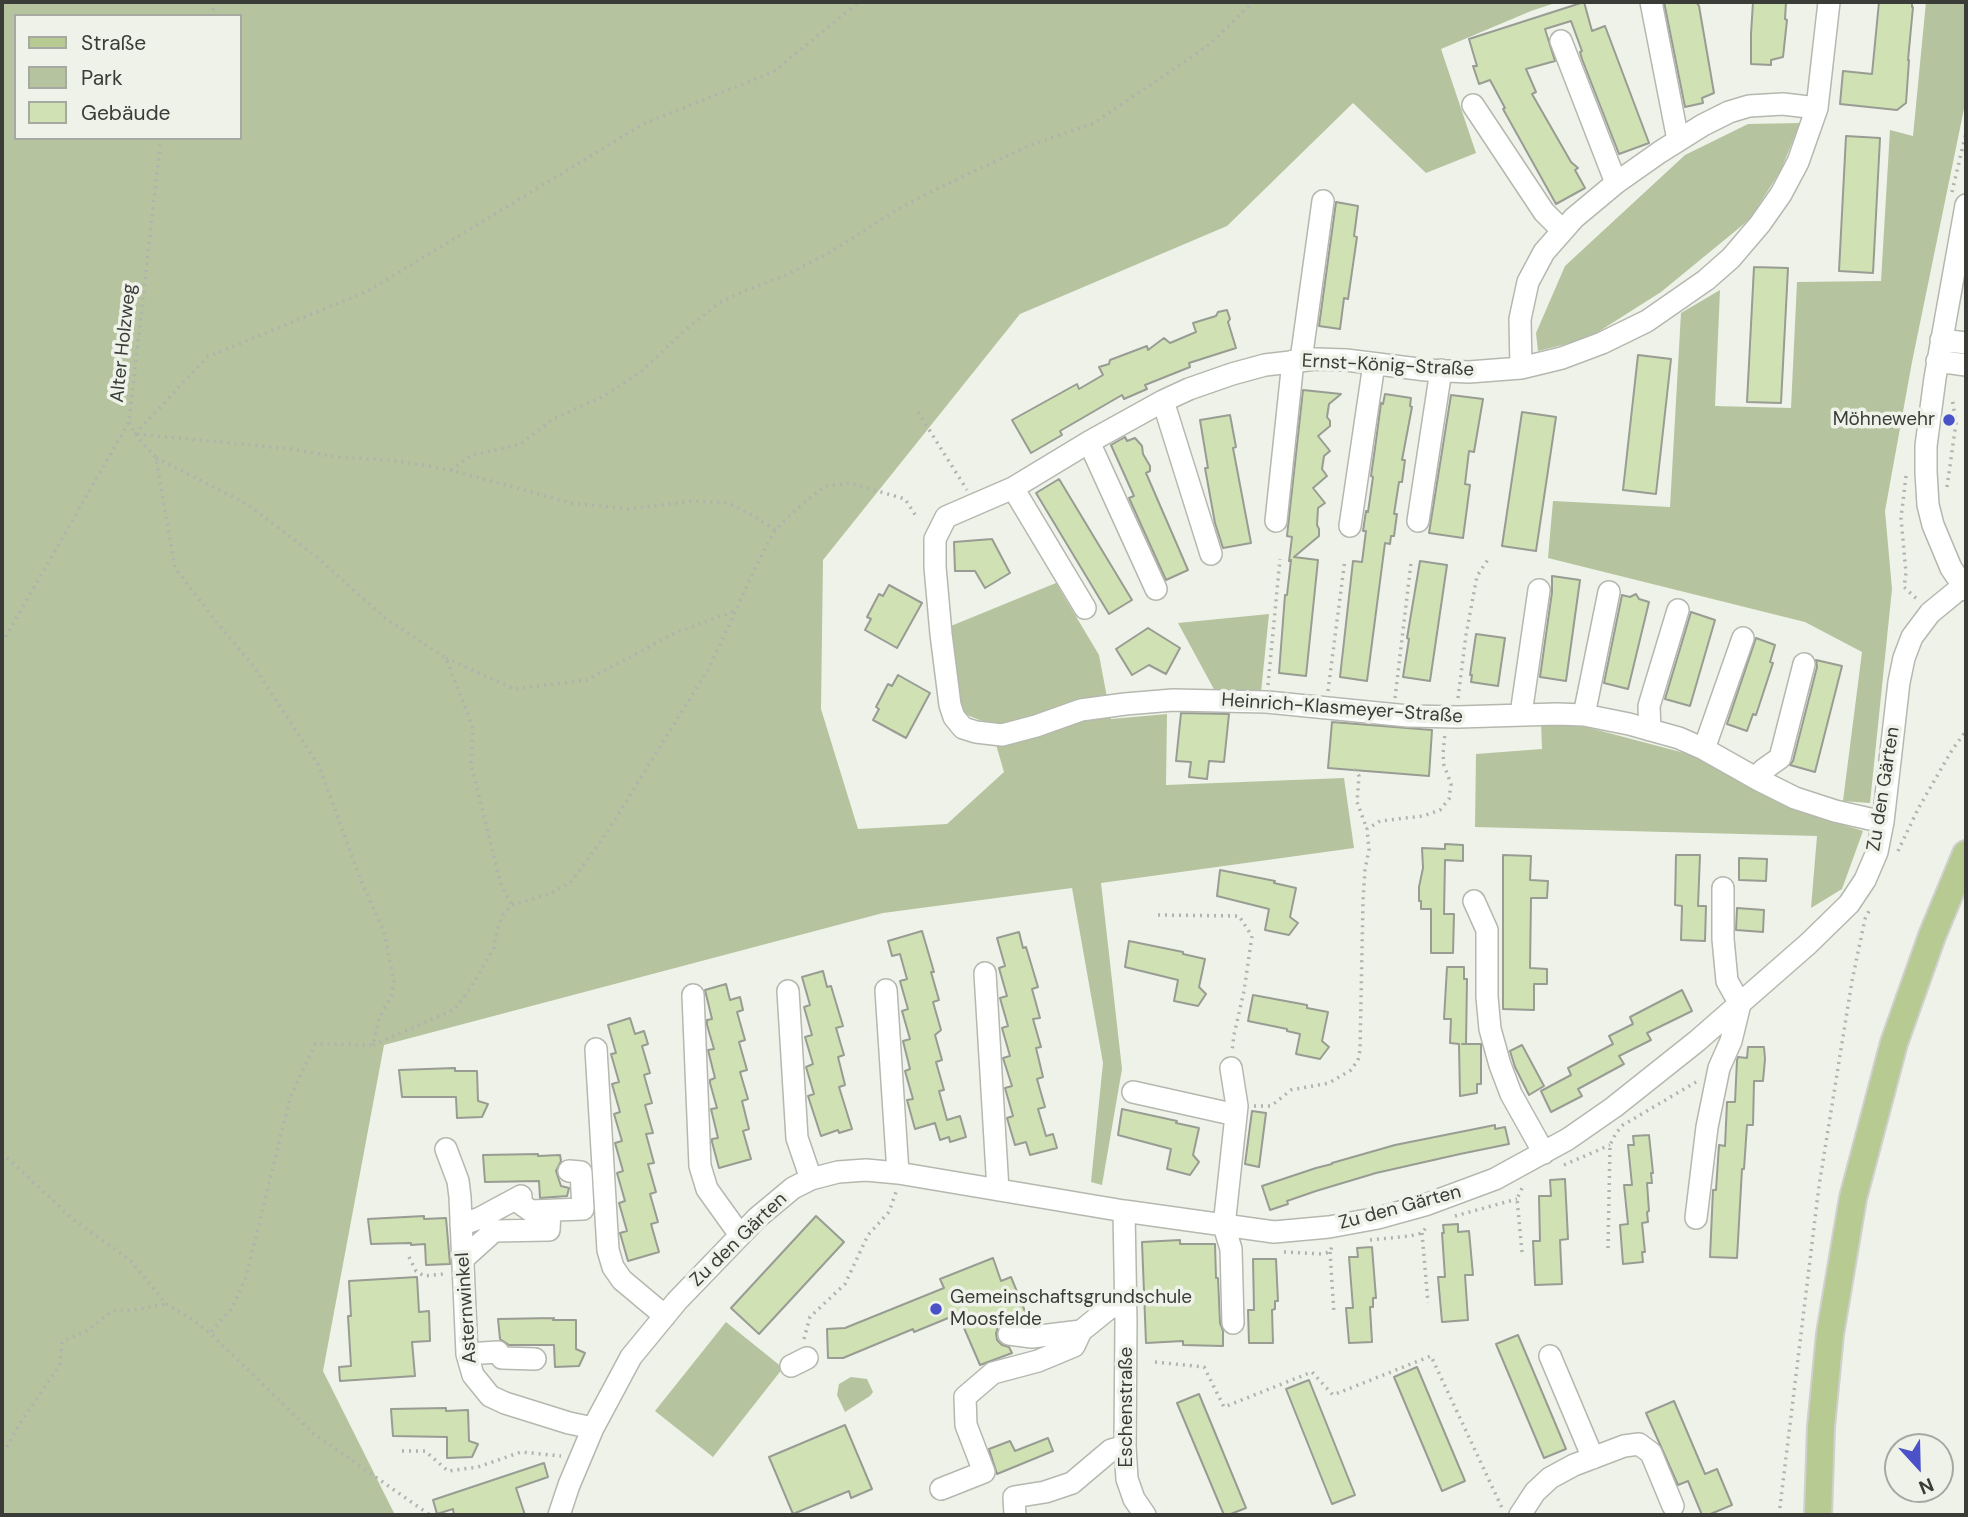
<!DOCTYPE html>
<meta charset="utf-8">
<style>
body{margin:0}
#map{position:relative;width:1968px;height:1517px;overflow:hidden;background:#eef2e9;font-family:"DM Sans",sans-serif}
canvas{display:block}
.frame{position:absolute;inset:0;border:4px solid #3a3c38;pointer-events:none}
.legend{position:absolute;left:14px;top:14px;width:228px;height:126px;box-sizing:border-box;background:#eef2e9;border:2px solid #a6a9a2;margin:0;padding:9px 12px;list-style:none;font-size:21px;color:#3a3c38}
.legend li{display:flex;align-items:center;gap:14px;height:35px}
.legend b{width:35px;border:2px solid #a6a9a2}
.north{position:absolute;left:1884px;top:1433px;width:70px;height:70px;box-sizing:border-box;background:#eef2e9;border:2px solid #a6a9a2;border-radius:50%;rotate:158deg;font-size:19px;font-weight:700;line-height:28px;text-align:center;color:#3a3c38}
.north::after{content:'';display:block;margin:auto;width:24px;height:32px;background:#4b52c8;clip-path:polygon(50% 0,100% 100%,50% 72%,0 100%)}
</style>
<div id="map">
<canvas width="1968" height="1517"></canvas>
<div class="frame"></div>
<ul class="legend">
<li><b style="height:9px;background:#b7ca91"></b>Straße</li>
<li><b style="height:19px;background:#b5c39f"></b>Park</li>
<li><b style="height:19px;background:#d0e2b4"></b>Gebäude</li>
</ul>
<div class="north">N</div>
</div>
<script>
const ctx = document.querySelector('canvas').getContext('2d');
ctx.lineJoin = 'round';
function fillPath(path, color) {
  ctx.fillStyle = color;
  ctx.fill(path, 'evenodd');
}
function shape(rows) {
  const path = new Path2D();
  for (const r of rows) {
    path.moveTo(r[0], r[1]);
    for (let i = 2; i < r.length; i += 2) path.lineTo(r[i], r[i + 1]);
  }
  return path;
}
function stroke(path, color, width, dash) {
  ctx.strokeStyle = color;
  ctx.lineWidth = width;
  ctx.lineCap = dash ? 'butt' : 'round';
  ctx.setLineDash(dash || []);
  ctx.stroke(path);
}
function write(font, color, halo, rows, align = 'center') {
  ctx.font = font + ' "DM Sans",sans-serif';
  ctx.lineWidth = 7;
  ctx.setLineDash([]);
  ctx.textBaseline = 'middle';
  ctx.strokeStyle = halo;
  ctx.fillStyle = color;
  for (const [text, x, y, turn = 0] of rows) {
    ctx.save();
    ctx.translate(x, y);
    ctx.rotate((+turn || 0) * Math.PI / 180);
    ctx.textAlign = isNaN(turn) ? turn : align;
    if (halo) ctx.strokeText(text, 0, 0);
    ctx.fillText(text, 0, 0);
    ctx.restore();
  }
}
const green = shape([
 [2,2,1558,2,1531,11,1441,49,1476,153,1426,173,1353,103,1227,226,1020,314,823,560,821,709,858,829,947,824,1004,772,990,724,959,712,946,628,1056,583,1099,655,1111,719,1167,714,1166,785,1344,778,1354,848,1101,883,1122,1069,1102,1185,1091,1182,1103,1063,1072,888,883,913,384,1045,323,1371,395,1515,2,1515],
 [16,16,240,16,240,138,16,138],
 [1926,2,1966,2,1966,99,1912,362,1885,511,1892,589,1870,803,1843,801,1862,652,1805,622,1548,558,1553,501,1670,507,1681,313,1720,290,1715,406,1791,408,1797,282,1881,281,1890,130,1913,136],
 [1800,123,1781,170,1750,219,1661,292,1587,339,1538,351,1536,333,1565,266,1685,155,1748,124],
 [1269,614,1261,692,1216,693,1178,623],
 [1541,722,1586,727,1692,755,1791,808,1863,831,1842,889,1811,908,1817,836,1475,827,1476,754,1542,749],
 [726,1322,783,1368,713,1457,655,1411],
 [851,1377,867,1379,873,1392,870,1396,845,1412,837,1395,839,1384]
]);
const building = shape([
 [1584,2,1592,31,1605,26,1649,143,1619,154,1582,59,1580,52,1582,51,1571,21,1545,29,1555,61,1526,69,1536,92,1532,94,1571,162,1578,168,1575,170,1585,188,1556,204,1503,109,1505,108,1490,80,1479,84,1473,66,1477,66,1469,39,1584,2],
 [1664,2,1696,2,1699,6,1714,93,1702,98,1703,103,1685,107,1664,2],
 [1753,2,1786,2,1785,19,1787,20,1783,57,1771,60,1771,65,1751,64,1751,34,1753,2],
 [1879,2,1912,2,1912,7,1913,7,1908,60,1909,60,1906,103,1897,110,1840,104,1843,71,1872,74,1879,2],
 [1846,136,1880,138,1873,273,1839,271,1846,136],
 [1336,202,1358,206,1354,236,1357,237,1348,299,1344,298,1340,329,1319,326,1336,202],
 [1754,267,1788,268,1781,403,1747,402,1754,267],
 [1227,310,1230,319,1228,322,1236,348,1189,363,1190,367,1145,385,1147,389,1124,399,1122,395,1060,431,1062,435,1031,453,1012,420,1077,384,1079,389,1103,375,1099,367,1109,364,1110,360,1147,346,1148,350,1164,338,1170,343,1196,332,1193,323,1216,316,1218,312,1227,310],
 [1638,355,1671,359,1656,494,1623,490,1638,355],
 [1303,390,1341,394,1329,404,1327,417,1330,421,1330,426,1318,436,1330,451,1324,456,1322,469,1327,476,1313,488,1325,503,1318,508,1317,525,1319,529,1319,536,1294,557,1318,560,1306,676,1279,673,1285,595,1287,595,1291,560,1289,561,1292,537,1287,536,1303,390],
 [1385,394,1411,398,1410,406,1412,407,1402,460,1405,460,1402,482,1399,482,1394,514,1397,514,1394,536,1391,536,1390,544,1385,543,1367,681,1340,677,1353,561,1362,562,1366,531,1363,531,1366,511,1368,512,1373,477,1371,476,1375,448,1381,403,1383,404,1385,394],
 [1451,395,1483,399,1474,452,1469,451,1465,484,1470,485,1463,538,1429,533,1451,395],
 [1522,412,1556,417,1536,551,1502,546,1522,412],
 [1230,415,1236,447,1233,448,1251,543,1223,548,1215,523,1205,468,1208,468,1200,420,1230,415],
 [1125,437,1127,441,1135,438,1142,446,1143,454,1150,466,1150,471,1146,473,1188,570,1166,580,1129,498,1134,496,1111,445,1125,437],
 [1059,479,1132,600,1109,614,1036,493,1059,479],
 [992,539,1010,573,985,588,975,571,955,571,954,542,992,539],
 [1420,561,1447,565,1430,681,1403,677,1409,639,1407,638,1420,561],
 [1552,576,1580,580,1566,681,1540,677,1552,592,1552,576],
 [889,585,922,603,897,648,865,630,871,619,867,617,879,594,883,596,889,585],
 [1636,594,1639,599,1649,602,1628,689,1604,683,1622,595,1630,597,1636,594],
 [1691,612,1715,620,1690,706,1665,699,1691,612],
 [1148,628,1180,648,1166,674,1149,665,1132,675,1116,649,1148,628],
 [1476,634,1505,638,1498,686,1471,682,1472,675,1470,675,1476,634],
 [1756,638,1775,645,1770,662,1773,663,1756,715,1753,714,1747,731,1727,724,1756,638],
 [1816,660,1842,666,1815,772,1790,765,1793,761,1817,667,1816,660],
 [898,675,930,693,906,738,873,720,879,709,876,707,888,684,892,686,898,675],
 [1181,713,1229,714,1224,762,1209,761,1207,779,1189,777,1191,762,1176,761,1181,713],
 [1332,722,1432,730,1429,776,1328,768,1332,722],
 [1445,844,1463,845,1463,861,1445,860,1444,914,1454,914,1453,953,1431,953,1431,909,1421,909,1421,901,1419,901,1419,887,1423,868,1422,848,1445,849,1445,844],
 [1503,855,1531,856,1530,880,1548,881,1547,898,1531,898,1530,968,1547,969,1547,984,1534,984,1534,1010,1503,1009,1503,855],
 [1676,855,1700,855,1698,906,1706,906,1705,941,1681,940,1682,906,1675,905,1676,855],
 [1739,858,1767,859,1766,881,1739,880,1739,858],
 [1220,870,1275,881,1274,883,1296,888,1290,917,1298,923,1289,935,1265,930,1269,909,1217,896,1220,870],
 [1737,908,1764,910,1763,932,1736,930,1737,908],
 [922,931,934,972,931,972,939,1000,933,1002,941,1030,935,1035,942,1060,936,1062,944,1090,939,1091,947,1120,960,1116,966,1137,950,1142,949,1137,940,1140,935,1123,915,1129,907,1100,913,1099,905,1071,910,1069,903,1041,910,1039,902,1011,908,1009,900,981,907,979,900,954,892,956,888,941,922,931],
 [1019,932,1023,948,1026,947,1038,987,1032,989,1040,1018,1033,1019,1041,1047,1036,1048,1043,1077,1037,1079,1045,1107,1038,1109,1046,1136,1053,1134,1057,1148,1030,1155,1026,1142,1015,1145,1007,1118,1013,1116,1005,1088,1012,1086,1003,1058,1010,1056,1002,1028,1008,1026,1000,998,1007,996,999,968,1005,966,997,938,1019,932],
 [1129,941,1183,952,1183,954,1205,959,1199,987,1206,994,1198,1006,1174,1001,1178,980,1125,967,1129,941],
 [1447,967,1464,967,1464,979,1467,979,1466,1044,1462,1044,1481,1044,1481,1084,1477,1084,1477,1093,1460,1096,1459,1044,1450,1043,1451,1019,1444,1019,1447,967],
 [823,971,827,987,831,986,843,1026,836,1028,844,1055,838,1057,845,1085,839,1087,852,1129,839,1133,838,1130,821,1136,808,1096,814,1094,806,1067,813,1064,805,1037,812,1035,804,1007,810,1005,802,977,823,971],
 [726,984,730,1000,740,997,743,1010,737,1012,745,1040,739,1042,747,1070,740,1072,748,1099,742,1101,749,1129,743,1131,751,1159,719,1168,712,1142,712,1139,718,1138,711,1109,717,1108,710,1083,710,1080,715,1078,708,1050,714,1049,707,1025,707,1020,712,1019,705,990,726,984],
 [1682,990,1692,1011,1647,1033,1651,1040,1619,1056,1624,1064,1578,1089,1582,1096,1551,1112,1541,1091,1571,1075,1568,1068,1613,1044,1609,1036,1633,1024,1630,1017,1682,990],
 [1253,995,1307,1005,1307,1008,1328,1012,1322,1041,1329,1047,1320,1059,1296,1054,1300,1034,1287,1031,1287,1029,1248,1021,1253,995],
 [630,1018,635,1034,644,1031,648,1044,642,1046,650,1073,644,1075,652,1103,645,1105,653,1133,646,1134,654,1163,648,1164,656,1192,650,1194,658,1222,651,1224,659,1252,628,1261,620,1233,627,1231,619,1203,625,1201,617,1173,623,1171,615,1143,622,1141,614,1114,620,1112,612,1084,619,1082,611,1054,616,1053,608,1025,630,1018],
 [1522,1045,1544,1086,1529,1095,1515,1067,1510,1051,1522,1045],
 [1748,1047,1764,1047,1765,1059,1763,1081,1754,1081,1753,1125,1747,1125,1744,1169,1742,1169,1737,1258,1710,1257,1713,1190,1716,1190,1719,1145,1725,1146,1727,1102,1735,1102,1737,1060,1738,1057,1747,1058,1748,1047],
 [455,1068,455,1071,477,1071,478,1101,488,1104,482,1117,457,1118,456,1097,402,1097,399,1070,455,1068],
 [1122,1109,1177,1121,1176,1123,1199,1128,1193,1155,1199,1162,1190,1175,1167,1169,1171,1149,1118,1135,1122,1109],
 [1252,1111,1266,1113,1259,1167,1245,1164,1252,1111],
 [1495,1125,1495,1129,1505,1127,1509,1144,1460,1154,1376,1173,1316,1191,1287,1201,1288,1204,1270,1210,1262,1186,1316,1168,1332,1164,1332,1163,1395,1145,1495,1125],
 [1649,1135,1653,1173,1651,1173,1652,1183,1647,1183,1649,1211,1647,1212,1648,1222,1642,1223,1645,1252,1642,1252,1643,1262,1623,1264,1620,1225,1628,1224,1624,1185,1632,1185,1628,1145,1634,1145,1633,1136,1649,1135],
 [538,1154,538,1156,560,1155,561,1161,556,1171,561,1186,569,1188,567,1196,540,1198,539,1181,485,1182,483,1155,538,1154],
 [1565,1179,1568,1239,1560,1240,1562,1284,1535,1285,1533,1241,1540,1241,1539,1196,1551,1196,1550,1180,1565,1179],
 [424,1216,424,1219,446,1218,450,1264,426,1265,425,1244,411,1245,411,1243,371,1244,368,1219,424,1216],
 [816,1216,844,1242,759,1334,731,1308,816,1216],
 [1458,1224,1458,1232,1469,1231,1473,1275,1465,1275,1468,1320,1442,1322,1438,1277,1445,1277,1442,1233,1444,1233,1443,1225,1458,1224],
 [1180,1240,1180,1244,1215,1244,1216,1278,1218,1278,1220,1323,1223,1331,1223,1346,1183,1345,1183,1341,1146,1343,1142,1242,1180,1240],
 [1372,1247,1376,1298,1373,1298,1373,1307,1370,1307,1372,1342,1349,1343,1346,1308,1353,1308,1349,1257,1358,1257,1357,1248,1372,1247],
 [993,1258,1001,1281,1011,1277,1029,1321,1025,1323,1005,1322,998,1327,996,1333,997,1340,1002,1345,1009,1347,1012,1353,980,1365,958,1314,914,1332,913,1329,843,1358,828,1358,827,1329,845,1328,944,1288,940,1279,993,1258],
 [1253,1259,1276,1259,1278,1301,1275,1301,1275,1309,1272,1310,1273,1343,1249,1343,1248,1310,1254,1310,1253,1259],
 [417,1277,419,1312,429,1311,430,1341,412,1342,415,1376,340,1381,339,1367,351,1366,348,1316,351,1316,349,1281,417,1277],
 [554,1318,553,1320,576,1320,576,1349,585,1353,579,1366,555,1367,554,1345,509,1345,500,1339,498,1319,554,1318],
 [1518,1335,1566,1449,1544,1458,1496,1344,1518,1335],
 [1417,1367,1465,1481,1442,1491,1394,1377,1417,1367],
 [1309,1380,1355,1495,1332,1504,1286,1389,1309,1380],
 [1199,1394,1246,1508,1228,1515,1224,1515,1177,1403,1199,1394],
 [1674,1401,1705,1474,1717,1469,1732,1505,1708,1515,1702,1515,1688,1481,1678,1485,1646,1413,1674,1401],
 [446,1408,446,1411,468,1410,469,1441,478,1444,472,1457,447,1458,447,1437,393,1436,391,1409,446,1408],
 [845,1425,872,1489,851,1498,849,1491,793,1514,769,1457,845,1425],
 [1048,1438,1053,1451,997,1474,989,1449,1010,1441,1015,1451,1048,1438],
 [544,1463,548,1477,516,1488,525,1515,454,1515,453,1509,437,1514,433,1500,544,1463]
]);
const path = shape([
 [209,16,217,2],
 [1952,192,1966,133],
 [918,412,967,490],
 [129,422,135,434,156,458,175,568,214,619,255,668,319,766,363,886,384,931,394,982,391,997,379,1018,373,1045,315,1044,290,1098,246,1277,232,1308,210,1333],
 [135,434,207,357,368,291,643,124,773,72,859,2],
 [137,434,292,449,336,457,392,460,451,470,571,503,630,509,693,501,728,503,754,516,775,530],
 [156,458,247,504,317,557,386,619,446,658,473,728,471,764,501,885,512,905],
 [451,470,472,455,519,445,553,419,602,397,641,372,685,330,719,303,744,291,786,275,827,254,895,211,930,192,1028,146,1094,123,1209,45,1253,2],
 [1906,476,1901,518,1906,573,1904,587,1919,601],
 [1947,487,1956,423,1952,398],
 [2,643,129,422,161,138],
 [446,658,514,689,587,680,675,633,735,611],
 [1268,685,1280,559],
 [1328,691,1345,559],
 [1395,698,1411,563],
 [1458,698,1466,635,1477,576,1489,558],
 [1354,769,1359,776,1357,802,1367,829],
 [1898,851,1918,809,1952,750,1966,731],
 [1158,915,1239,916,1252,936,1244,991,1234,1035,1232,1051],
 [373,1045,455,1009,471,987,494,948,497,930,503,915,512,905,549,894,570,883,604,837,709,668,757,564,775,530,800,506,825,486,850,483,905,499,916,516],
 [1254,1106,1271,1106,1291,1090,1329,1083,1351,1070,1358,1060,1360,1050,1363,901,1365,870,1369,849,1367,829,1380,821,1423,816,1440,810,1449,799,1451,784,1444,765,1443,754,1445,733],
 [2,1153,74,1220,130,1260,166,1304,190,1318,210,1333,314,1434,430,1515],
 [1564,1165,1610,1145],
 [1455,1216,1517,1199],
 [1422,1233,1428,1303],
 [1370,1240,1410,1236,1422,1233,1428,1225],
 [1608,1248,1610,1145,1616,1133,1623,1125,1696,1082],
 [1284,1252,1322,1254,1330,1252,1332,1246],
 [1330,1252,1334,1314],
 [1522,1252,1517,1199,1523,1186],
 [409,1257,416,1271,424,1276,444,1274],
 [804,1339,810,1317,845,1284,868,1235,889,1212,897,1189],
 [1155,1362,1204,1367,1224,1407,1312,1372,1333,1395,1431,1356,1503,1510],
 [402,1451,425,1451,448,1471,478,1467,521,1452,561,1456],
 [2,1452,6,1449,18,1426,60,1365,62,1342,88,1330,112,1311,134,1310,166,1304],
 [1779,1515,1819,1186,1852,981,1865,919,1870,909]
]);
const minor = shape([
 [1651,2,1678,140],
 [1829,2,1817,108,1798,162,1781,194,1760,224,1731,258,1706,280,1647,321,1602,343,1562,358,1521,368,1469,372,1426,370,1346,360,1316,359,1265,365,1232,374,1189,389,1163,401,1089,442,1013,488,946,517,935,539,935,567,941,634,950,705,954,717,963,728,976,732,1002,735,1036,726,1081,710,1125,704,1173,700,1267,702,1408,716,1458,717,1557,714,1584,715,1629,724,1679,738,1704,749,1759,780,1795,798,1835,811,1883,822],
 [1561,41,1616,183],
 [1473,105,1544,212,1562,230],
 [1966,205,1935,378,1926,446,1926,472,1928,505,1933,525,1951,568,1966,590],
 [1941,340,1966,343],
 [1301,360,1323,201],
 [1937,361,1966,365],
 [1521,368,1520,319,1528,282,1544,252,1574,218,1616,183,1660,152,1703,125,1729,112,1749,106,1783,104,1817,108],
 [1163,401,1211,554],
 [1089,442,1156,589],
 [1013,488,1085,608],
 [1276,521,1293,361],
 [1418,521,1441,370],
 [1350,526,1374,364],
 [1521,714,1539,590],
 [1584,715,1609,592],
 [1650,730,1649,706,1678,610],
 [1704,749,1743,638],
 [1759,780,1763,770,1780,758,1804,664],
 [1474,901,1487,930,1487,997,1490,1029,1500,1065,1511,1094,1544,1153],
 [985,973,998,1190],
 [886,990,898,1173],
 [788,991,797,1138,811,1179],
 [693,995,700,1166,707,1189,740,1235],
 [596,1049,608,1250,613,1267,622,1280,665,1316],
 [1231,1068,1237,1106,1224,1226,1231,1249,1233,1323],
 [1133,1092,1236,1115],
 [446,1149,458,1181,460,1197,467,1354,473,1375,490,1396,505,1403,569,1423,593,1428],
 [1124,1211,1126,1322,1125,1446,1127,1479,1134,1499,1145,1515],
 [1696,1218,1707,1127,1719,1068,1731,1041,1740,1004,1727,981,1723,939,1723,888],
 [461,1225,480,1218,521,1196,521,1204,531,1211,583,1209,581,1172,569,1171],
 [463,1259,494,1231,549,1230,550,1211],
 [1009,1334,1032,1337,1081,1331,1107,1310,1126,1299],
 [467,1354,498,1352,502,1358,535,1359],
 [1550,1356,1593,1458],
 [791,1366,807,1358],
 [941,1489,984,1472,966,1425,965,1397,993,1373,1038,1361,1074,1346,1081,1331],
 [559,1515,569,1485,593,1428,631,1357,677,1301,757,1218,793,1188,811,1179,838,1172,866,1170,898,1173,1124,1211,1274,1232,1329,1227,1378,1218,1425,1205,1495,1179,1568,1139,1614,1107,1697,1041,1808,944,1849,904,1865,880,1877,852,1883,822,1899,682,1904,658,1912,637,1930,613,1963,586],
 [1015,1515,1014,1497,1045,1492,1072,1483,1111,1450,1125,1446],
 [1520,1515,1535,1492,1550,1478,1574,1465,1624,1446,1639,1444,1651,1453,1673,1506]
]);
const major = shape([
 [1818,1515,1821,1427,1830,1334,1853,1198,1894,1043,1932,936,1966,854]
]);
const markers = [
 [1949,420,7,"#4b52c8"],
 [936,1309,7,"#4b52c8"]
];
const streetNames = [
 ["Alter Holzweg",124,343,-84],
 ["Ernst-König-Straße",1388,366,3],
 ["Heinrich-Klasmeyer-Straße",1342,709,4],
 ["Zu den Gärten",1884,789,-81],
 ["Zu den Gärten",1400,1208,-15],
 ["Zu den Gärten",739,1240,-44],
 ["Asternwinkel",467,1308,-94],
 ["Eschenstraße",1127,1407,-90]
];
const poiNames = [
 ["Möhnewehr",1935,420],
 ["Gemeinschaftsgrundschule",950,1298,"left"],
 ["Moosfelde",950,1320,"left"]
];
fillPath(green, '#b5c39f');
fillPath(building, '#d0e2b4');
stroke(building, '#989c93', 2);
stroke(minor, '#b4b8ae', 24);
stroke(major, '#d0d0cf', 30);
stroke(path, '#b0b3ac', 3.5, [2, 5]);
stroke(minor, '#fff', 21);
stroke(major, '#b7ca91', 26);
for (const [x, y, r, color] of markers) {
  const dot = new Path2D();
  dot.arc(x, y, r, 0, 2 * Math.PI);
  ctx.fillStyle = color;
  ctx.fill(dot);
  stroke(dot, '#eef2e9', 2.5);
}
write('19px', '#3a3c38', '#eef2e9', streetNames);
write('19px', '#3a3c38', '#eef2e9', poiNames, 'right');
</script>
